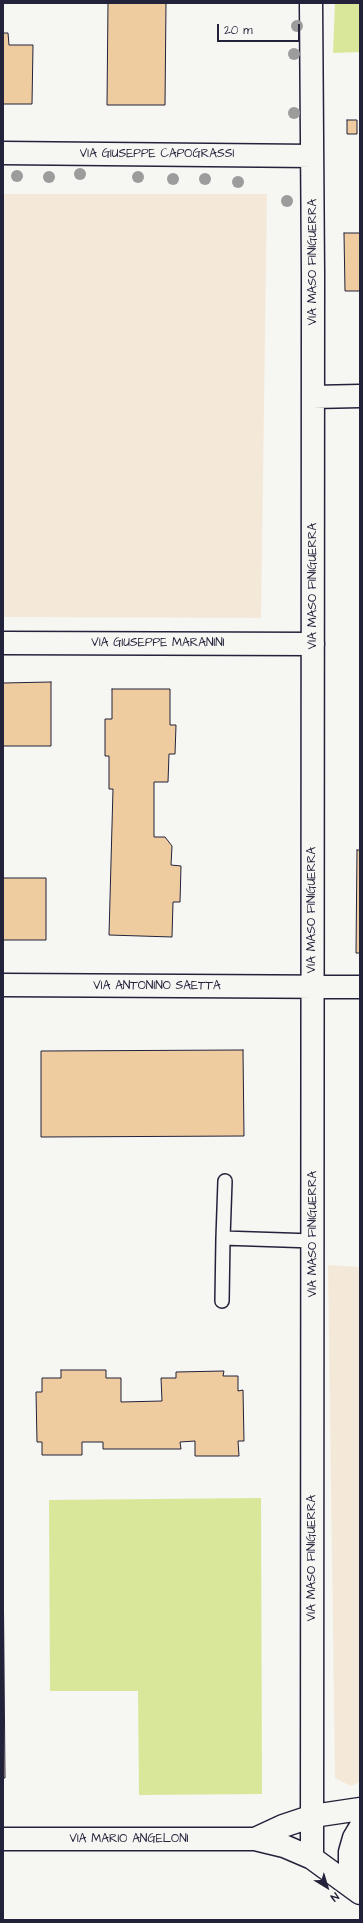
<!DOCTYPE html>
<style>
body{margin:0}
#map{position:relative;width:363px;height:1923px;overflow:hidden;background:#f6f6f2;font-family:"Architects Daughter",sans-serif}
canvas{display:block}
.frame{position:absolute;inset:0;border:4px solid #22223b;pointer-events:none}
.north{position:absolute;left:307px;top:1867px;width:40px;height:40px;-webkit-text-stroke:3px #f6f6f2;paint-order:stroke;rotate:142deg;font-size:11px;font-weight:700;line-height:16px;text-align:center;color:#22223b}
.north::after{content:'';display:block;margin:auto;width:14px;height:18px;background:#22223b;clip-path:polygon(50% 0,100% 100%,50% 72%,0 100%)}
.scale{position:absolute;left:217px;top:24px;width:83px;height:18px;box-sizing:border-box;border:2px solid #22223b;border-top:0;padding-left:5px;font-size:12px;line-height:14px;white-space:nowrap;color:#22223b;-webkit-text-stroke:3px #f6f6f2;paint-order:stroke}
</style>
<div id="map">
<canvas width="363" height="1923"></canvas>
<div class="frame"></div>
<div class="north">N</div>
<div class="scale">20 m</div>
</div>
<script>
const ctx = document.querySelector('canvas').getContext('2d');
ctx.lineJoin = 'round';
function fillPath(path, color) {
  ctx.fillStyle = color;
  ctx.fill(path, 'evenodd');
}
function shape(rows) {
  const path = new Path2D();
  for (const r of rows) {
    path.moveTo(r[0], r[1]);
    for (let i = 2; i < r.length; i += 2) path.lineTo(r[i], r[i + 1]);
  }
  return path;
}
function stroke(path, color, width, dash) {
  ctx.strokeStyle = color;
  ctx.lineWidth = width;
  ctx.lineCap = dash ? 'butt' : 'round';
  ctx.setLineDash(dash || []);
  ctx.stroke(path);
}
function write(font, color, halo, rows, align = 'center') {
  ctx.font = font + ' "Architects Daughter",sans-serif';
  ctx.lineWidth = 3;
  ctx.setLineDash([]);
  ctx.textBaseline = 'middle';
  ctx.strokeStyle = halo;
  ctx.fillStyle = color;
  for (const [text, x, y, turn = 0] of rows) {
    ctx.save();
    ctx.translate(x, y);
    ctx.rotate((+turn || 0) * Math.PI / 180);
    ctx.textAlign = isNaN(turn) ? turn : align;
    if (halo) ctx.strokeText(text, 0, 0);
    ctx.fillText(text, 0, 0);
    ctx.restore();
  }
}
const built = shape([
 [3,194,267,194,261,618,3,617],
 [328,1265,360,1267,360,1782,351,1786,335,1778]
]);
const green = shape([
 [335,3,360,3,360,52,333,53],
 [261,1498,262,1794,139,1795,138,1691,50,1691,49,1500]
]);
const building = shape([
 [108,3,166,3,165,105,107,105,108,3],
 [3,33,8,33,9,45,33,45,32,104,3,104,3,33],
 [347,120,357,120,357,134,347,134,347,120],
 [344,233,360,233,360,291,345,291,344,233],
 [51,682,51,746,3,746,3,683,51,682],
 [112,689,170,689,170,725,176,725,175,754,169,754,168,782,154,782,154,837,165,837,172,846,171,865,181,866,180,902,173,902,172,937,109,935,113,789,109,789,109,756,105,756,105,719,112,719,112,689],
 [357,850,360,850,360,953,356,953,357,850],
 [3,878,46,878,46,940,3,940,3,878],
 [243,1050,244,1136,41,1137,41,1051,243,1050],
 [61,1370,106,1370,106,1378,121,1378,121,1402,162,1401,161,1378,176,1378,176,1372,224,1371,223,1376,238,1376,238,1391,243,1390,244,1441,238,1441,239,1456,195,1456,195,1441,180,1442,181,1449,103,1449,103,1442,82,1442,82,1455,42,1455,42,1442,37,1442,36,1392,42,1392,42,1378,61,1378,61,1370],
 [3,1551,5,1778,3,1778,3,1551]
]);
const lane = shape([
 [223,1238,225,1181],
 [222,1301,223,1238,313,1241]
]);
const street = shape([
 [311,3,313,274,312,1858],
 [3,153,312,156],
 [313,397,360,396],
 [3,643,313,644],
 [3,985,360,987],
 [360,1828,354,1838,350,1852,350,1867,354,1881,360,1891],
 [3,1839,255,1839,284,1846,312,1858,360,1893],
 [255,1839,283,1826,313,1816,360,1809]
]);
const trees = [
 [297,26],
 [294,54],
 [294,113],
 [80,174],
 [17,176],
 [49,177],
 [138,177],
 [173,179],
 [205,179],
 [238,182],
 [287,201]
];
const streetNames = [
 ["VIA GIUSEPPE CAPOGRASSI",157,154],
 ["VIA MASO FINIGUERRA",313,262,-90],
 ["VIA MASO FINIGUERRA",313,586,-90],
 ["VIA GIUSEPPE MARANINI",158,643],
 ["VIA MASO FINIGUERRA",312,910,-90],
 ["VIA ANTONINO SAETTA",157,986],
 ["VIA MASO FINIGUERRA",313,1234,-90],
 ["VIA MASO FINIGUERRA",312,1558,-90],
 ["VIA MARIO ANGELONI",129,1839]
];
fillPath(built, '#f4e9d9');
fillPath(green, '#d9e79a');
fillPath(building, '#efcca0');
stroke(building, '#22223b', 1);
stroke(lane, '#22223b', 16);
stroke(street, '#22223b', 25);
stroke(lane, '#f6f6f2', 13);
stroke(street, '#f6f6f2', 22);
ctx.fillStyle = '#9b9c9b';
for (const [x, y] of trees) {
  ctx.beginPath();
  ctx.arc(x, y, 6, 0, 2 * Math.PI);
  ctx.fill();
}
write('12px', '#22223b', '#f6f6f2', streetNames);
</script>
